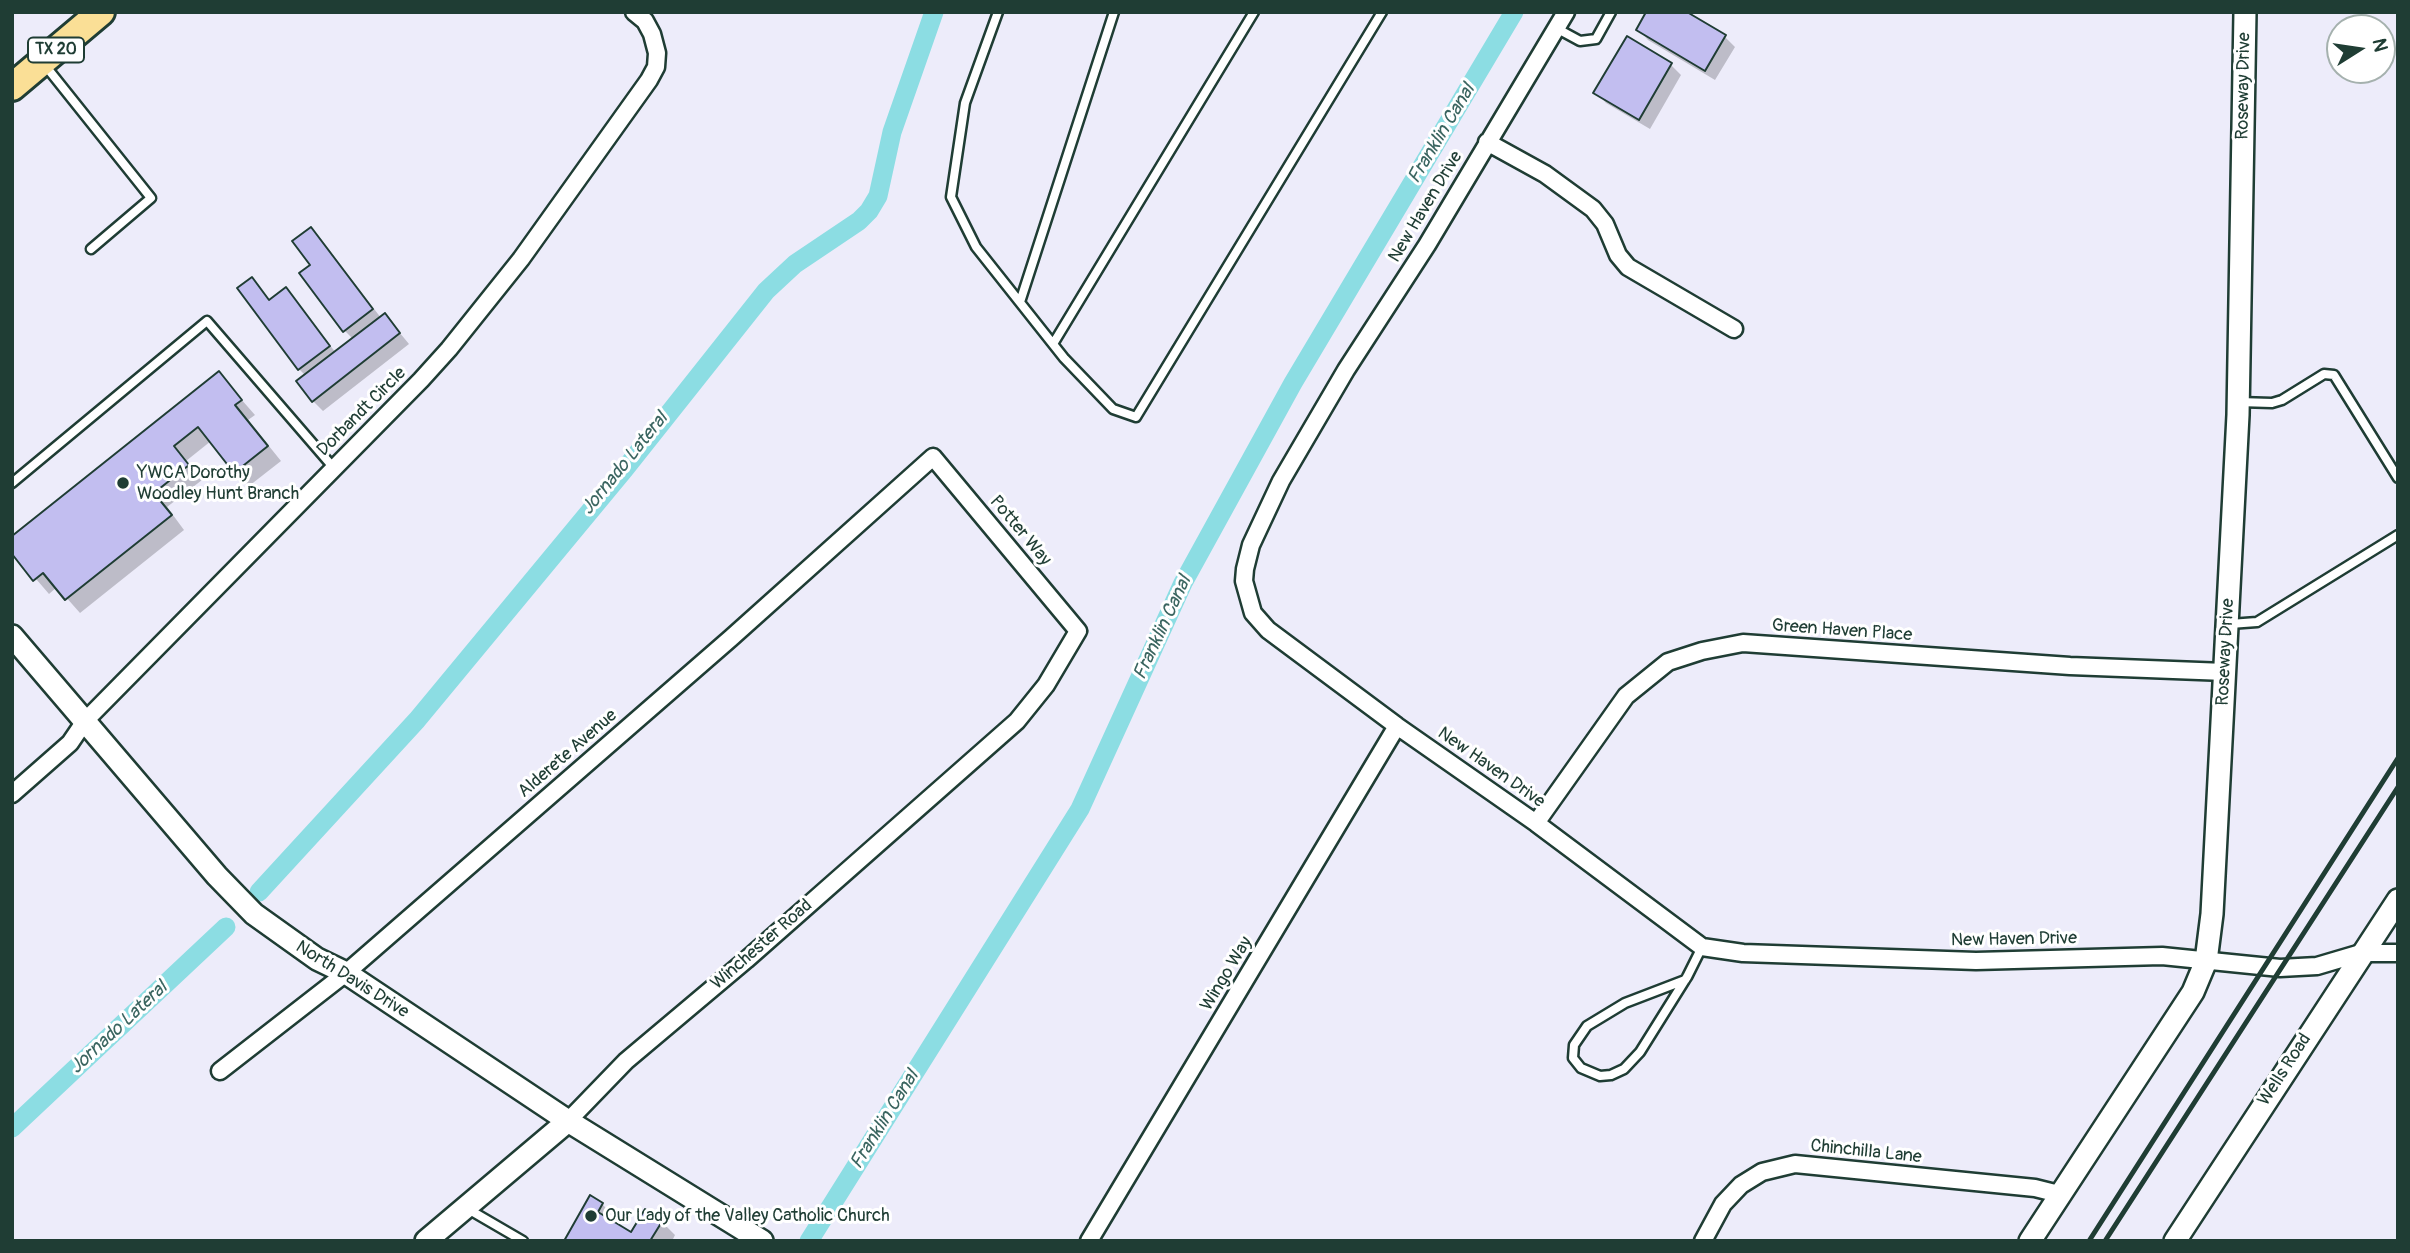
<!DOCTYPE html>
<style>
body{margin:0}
#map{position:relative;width:2410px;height:1253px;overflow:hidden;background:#edecfa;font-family:Pangolin,sans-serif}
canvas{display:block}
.frame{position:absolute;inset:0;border:14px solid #1f3d34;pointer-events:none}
.north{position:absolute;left:2326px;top:14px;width:70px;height:70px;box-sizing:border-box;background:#fff;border:2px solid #a5b1ae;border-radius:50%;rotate:78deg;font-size:19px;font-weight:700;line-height:28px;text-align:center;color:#1f3d34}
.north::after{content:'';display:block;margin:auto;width:24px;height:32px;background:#1f3d34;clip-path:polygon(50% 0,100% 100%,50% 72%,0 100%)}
</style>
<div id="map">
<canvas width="2410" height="1253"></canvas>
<div class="frame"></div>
<div class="north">N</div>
</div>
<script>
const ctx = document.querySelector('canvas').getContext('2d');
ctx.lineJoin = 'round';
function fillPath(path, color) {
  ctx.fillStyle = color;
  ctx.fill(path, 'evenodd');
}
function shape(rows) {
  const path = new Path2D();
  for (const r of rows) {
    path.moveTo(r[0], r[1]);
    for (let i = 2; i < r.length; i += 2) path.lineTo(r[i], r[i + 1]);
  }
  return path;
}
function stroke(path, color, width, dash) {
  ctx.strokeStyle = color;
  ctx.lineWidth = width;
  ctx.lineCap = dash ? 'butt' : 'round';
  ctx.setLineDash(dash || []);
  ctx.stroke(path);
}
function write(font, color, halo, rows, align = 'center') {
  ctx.font = font + ' Pangolin,sans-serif';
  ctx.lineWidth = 6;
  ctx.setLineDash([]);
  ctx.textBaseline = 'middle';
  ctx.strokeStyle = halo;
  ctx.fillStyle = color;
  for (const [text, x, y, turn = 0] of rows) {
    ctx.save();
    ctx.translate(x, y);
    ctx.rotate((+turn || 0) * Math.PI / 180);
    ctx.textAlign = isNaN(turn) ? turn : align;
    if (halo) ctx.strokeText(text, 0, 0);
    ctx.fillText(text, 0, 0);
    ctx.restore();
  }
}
const shadow = shape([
 [1638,29,1725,37,1735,47,1715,80,1648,40],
 [1627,39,1671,65,1681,75,1650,129,1606,103,1596,92],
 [311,229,321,239,381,318,385,315,409,344,323,411,313,401,306,376,299,369,252,279,270,301,286,289,336,353,353,339,345,331,313,265],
 [219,374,255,415,248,420,281,461,249,486,211,441,186,461,202,480,167,507,184,530,80,613,57,587,49,594,12,551],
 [602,1204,616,1218,613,1223,631,1234,661,1221,675,1235,672,1241,566,1241]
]);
const canal = shape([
 [259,892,417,720,624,470,766,291,795,264,859,221,869,211,878,196,892,132,934,12],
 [12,1128,226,927],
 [809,1241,1080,809,1183,583,1293,383,1514,12]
]);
const building = shape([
 [1646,12,1687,12,1726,35,1705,71,1636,30,1646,12],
 [1627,36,1672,63,1639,120,1593,93,1627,36],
 [311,227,373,309,343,332,299,273,310,265,292,241,311,227],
 [252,277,269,300,286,287,330,346,298,370,237,288,252,277],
 [385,313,400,333,312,402,296,381,385,313],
 [219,371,242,400,235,405,268,446,234,473,198,427,174,446,189,465,154,493,172,515,65,600,43,573,33,581,12,554,12,536,219,371],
 [590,1195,603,1203,598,1212,631,1232,645,1209,663,1220,650,1241,564,1241,590,1195]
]);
const service = shape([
 [998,12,965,103,951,197,976,247,1064,358,1113,409,1136,417,1382,12],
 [1556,28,1580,41,1596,39,1611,12],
 [44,64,151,198,91,249],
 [1020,302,1114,12],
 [1053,344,1254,12],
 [2239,402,2272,403,2282,400,2324,374,2334,375,2398,478],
 [12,483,207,321,333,467],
 [2230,624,2257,622,2398,535],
 [1685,980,1625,1003,1587,1026,1574,1045,1573,1058,1581,1068,1600,1076,1611,1075,1624,1069,1640,1052,1685,980,1687,977,1702,947],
 [468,1209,523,1241]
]);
const minor = shape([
 [1566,12,1427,245,1346,370,1281,481,1251,545,1245,569,1244,581,1253,613,1268,630,1397,726,1536,823,1702,947,1743,953,1976,961,2162,956,2280,968,2317,966,2361,953,2398,953],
 [1487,142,1545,174,1593,209,1605,224,1618,255,1628,267,1734,329],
 [12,794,70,743,85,721,421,380,449,349,521,259,649,80,656,67,657,53,652,34,645,21,634,12],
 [1536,823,1626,696,1668,662,1702,651,1743,643,2070,666,2225,672],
 [220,1071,346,973,731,638,933,457,1078,631,1046,685,1017,721,746,960,626,1061,568,1121],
 [1089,1241,1397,726],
 [1703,1241,1723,1204,1741,1185,1762,1172,1795,1164,2035,1188,2059,1194]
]);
const tertiary = shape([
 [12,636,217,876,254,914,317,959,346,973,568,1121,762,1241],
 [426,1241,568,1121],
 [2030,1241,2193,992,2206,961,2212,914,2238,415,2245,12],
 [2175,1241,2398,900]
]);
const primary = shape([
 [12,87,101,12]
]);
const rail = shape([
 [2089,1241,2398,758],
 [2105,1241,2398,787]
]);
const markers = [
 [123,483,7,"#1f3d34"],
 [591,1216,7,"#1f3d34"]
];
const shields = [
 [56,50,56]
];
const shieldNames = [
 ["TX 20",56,50]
];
const streetNames = [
 ["Roseway Drive",2244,86,-89],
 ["New Haven Drive",1426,207,-59],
 ["Dorbandt Circle",362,412,-45],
 ["Potter Way",1020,531,50],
 ["Green Haven Place",1842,631,4],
 ["Roseway Drive",2226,652,-87],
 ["Alderete Avenue",568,754,-41],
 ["New Haven Drive",1491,768,35],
 ["New Haven Drive",2014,940,-1],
 ["Winchester Road",762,945,-41],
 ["Wingo Way",1227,974,-59],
 ["North Davis Drive",352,980,32],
 ["Wells Road",2285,1070,-57],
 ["Chinchilla Lane",1866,1152,6]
];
const poiNames = [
 ["YWCA Dorothy",137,473],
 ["Woodley Hunt Branch",137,494],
 ["Our Lady of the Valley Catholic Church",605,1216]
];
const waterNames = [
 ["Franklin Canal",1442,134,-59],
 ["Jornado Lateral",625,464,-51],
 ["Franklin Canal",1163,628,-65],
 ["Jornado Lateral",119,1028,-43],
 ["Franklin Canal",885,1120,-58]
];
fillPath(shadow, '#0003');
stroke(canal, '#8cdde3', 19);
fillPath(building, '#c2bef0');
stroke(building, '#1f3d34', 2);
stroke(service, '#1f3d34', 13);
stroke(minor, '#1f3d34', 21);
stroke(tertiary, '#1f3d34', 26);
stroke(primary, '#1f3d34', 32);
stroke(service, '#fff', 8);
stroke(minor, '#fff', 16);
stroke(tertiary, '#fff', 21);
stroke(primary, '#fadf96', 26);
stroke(rail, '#1f3d34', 5);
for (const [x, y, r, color] of markers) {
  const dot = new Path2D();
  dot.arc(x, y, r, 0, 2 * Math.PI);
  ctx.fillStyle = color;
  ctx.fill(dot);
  stroke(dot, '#fff', 2.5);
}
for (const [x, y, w] of shields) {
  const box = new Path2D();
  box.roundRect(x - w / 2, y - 12.5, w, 25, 5);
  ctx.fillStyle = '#fff';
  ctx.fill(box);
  stroke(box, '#1f3d34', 2);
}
write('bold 16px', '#1f3d34', null, shieldNames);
write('18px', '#1f3d34', '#fff', streetNames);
write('18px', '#1f3d34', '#fff', poiNames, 'left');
write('italic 19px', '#3a6560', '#fff', waterNames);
</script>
